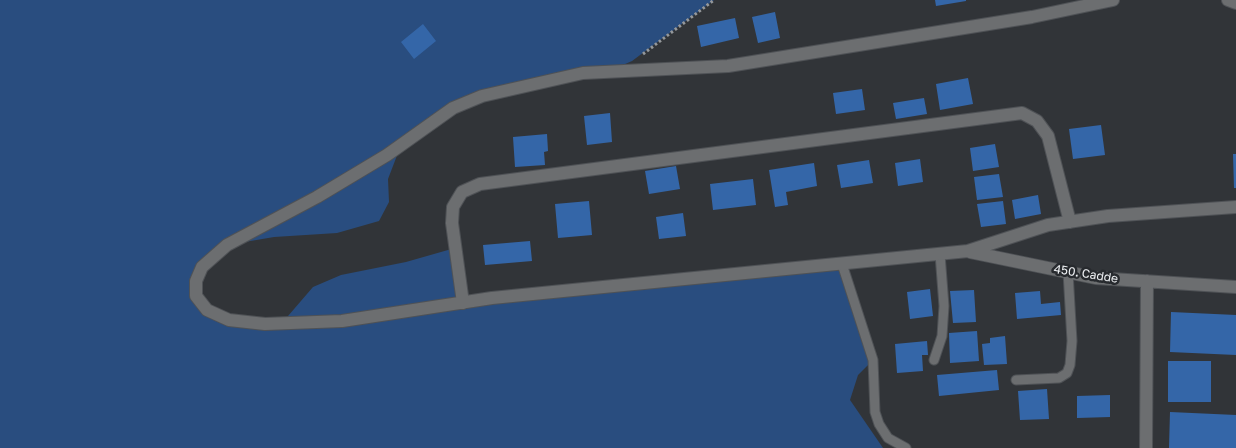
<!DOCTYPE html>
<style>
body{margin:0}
canvas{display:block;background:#313438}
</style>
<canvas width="1236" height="448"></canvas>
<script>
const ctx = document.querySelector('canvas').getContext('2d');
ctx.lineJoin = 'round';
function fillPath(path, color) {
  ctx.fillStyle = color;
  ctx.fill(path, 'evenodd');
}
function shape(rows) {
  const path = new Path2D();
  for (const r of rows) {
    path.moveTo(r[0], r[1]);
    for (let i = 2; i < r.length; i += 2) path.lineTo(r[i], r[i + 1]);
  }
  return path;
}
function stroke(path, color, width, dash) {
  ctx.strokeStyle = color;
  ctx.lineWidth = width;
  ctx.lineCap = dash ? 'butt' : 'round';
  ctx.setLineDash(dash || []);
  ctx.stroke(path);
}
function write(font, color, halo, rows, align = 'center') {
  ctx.font = font + ' "Golos Text",sans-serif';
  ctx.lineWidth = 5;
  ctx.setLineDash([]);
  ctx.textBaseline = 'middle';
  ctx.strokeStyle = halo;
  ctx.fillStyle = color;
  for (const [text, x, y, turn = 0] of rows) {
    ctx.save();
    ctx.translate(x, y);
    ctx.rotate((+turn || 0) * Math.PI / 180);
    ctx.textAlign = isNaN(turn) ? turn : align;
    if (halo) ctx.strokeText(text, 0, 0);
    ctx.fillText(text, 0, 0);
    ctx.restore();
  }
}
const green = shape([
 [0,0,714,0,632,61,607,72,482,96,401,145,388,179,389,202,379,221,337,233,274,237,227,245,196,281,207,310,282,323,313,287,341,275,406,262,455,248,463,302,842,264,873,360,858,375,850,400,883,448,0,448]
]);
const building = shape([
 [935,0,966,0,966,1,936,6],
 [775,12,780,38,758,43,752,17],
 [735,18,739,38,701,47,697,26],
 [423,24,436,41,414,59,401,42],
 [968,78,973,104,940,110,936,84],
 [862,89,865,110,836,114,833,93],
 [924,98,927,114,896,119,893,103],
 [610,113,612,142,587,145,584,116],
 [1101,125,1105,155,1073,159,1069,129],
 [547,134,548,151,544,152,545,165,515,167,513,137],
 [995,144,999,167,973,171,970,148],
 [1233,154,1236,154,1236,188,1234,188],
 [920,159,923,182,898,186,895,163],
 [869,160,873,183,841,188,837,165],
 [814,163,817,186,786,192,788,205,775,207,769,170],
 [676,166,680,189,649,194,645,171],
 [999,174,1003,197,977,200,974,177],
 [753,179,756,205,713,210,710,184],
 [1038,195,1041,214,1015,219,1012,200],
 [589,201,592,235,558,238,555,204],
 [1003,201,1006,224,981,227,977,204],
 [683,213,686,236,659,239,656,217],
 [530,241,532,261,485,265,483,245],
 [930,289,933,316,910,319,907,292],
 [974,290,976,322,953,323,950,291],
 [1040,291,1041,304,1060,302,1061,315,1017,319,1015,293],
 [1171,312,1236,315,1236,355,1170,352],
 [977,331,979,361,950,363,949,333],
 [1005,336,1007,364,984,365,982,344,990,343,990,338],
 [927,341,928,355,922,355,923,371,897,373,895,344],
 [1168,361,1211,361,1211,402,1168,402],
 [997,370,999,390,939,396,937,375],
 [1047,389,1049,419,1020,420,1018,391],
 [1110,395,1110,417,1077,418,1077,396],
 [1170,412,1236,415,1236,448,1169,448]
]);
const path = shape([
 [643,54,714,0]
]);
const lane = shape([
 [842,264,873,360,875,412,879,424,888,438,906,448],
 [934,360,942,336,944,306,940,254],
 [1016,380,1059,378,1067,373,1070,365,1072,341,1068,272]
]);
const street = shape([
 [1113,0,1032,17,728,66,583,73,482,96,453,108,387,155,317,197,227,245,202,267,196,281,196,296,207,310,229,320,265,324,342,321,492,298,968,251,1048,225,1108,216,1236,207],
 [1228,0,1236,3],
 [970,252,1096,278,1236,287],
 [463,303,452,223,453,207,462,192,480,184,1022,113,1037,121,1048,136,1070,222],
 [1146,448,1147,281]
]);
const streetNames = [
 ["450. Cadde",1086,274,9]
];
fillPath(green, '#294d7f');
fillPath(building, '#3466a8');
stroke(lane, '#4f5256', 11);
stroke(street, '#4f5256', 14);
stroke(path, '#95989b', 3, [2.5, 2.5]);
stroke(lane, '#6c6e70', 9);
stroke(street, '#6c6e70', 12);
write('12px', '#eff1f4', '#272a2e', streetNames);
</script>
